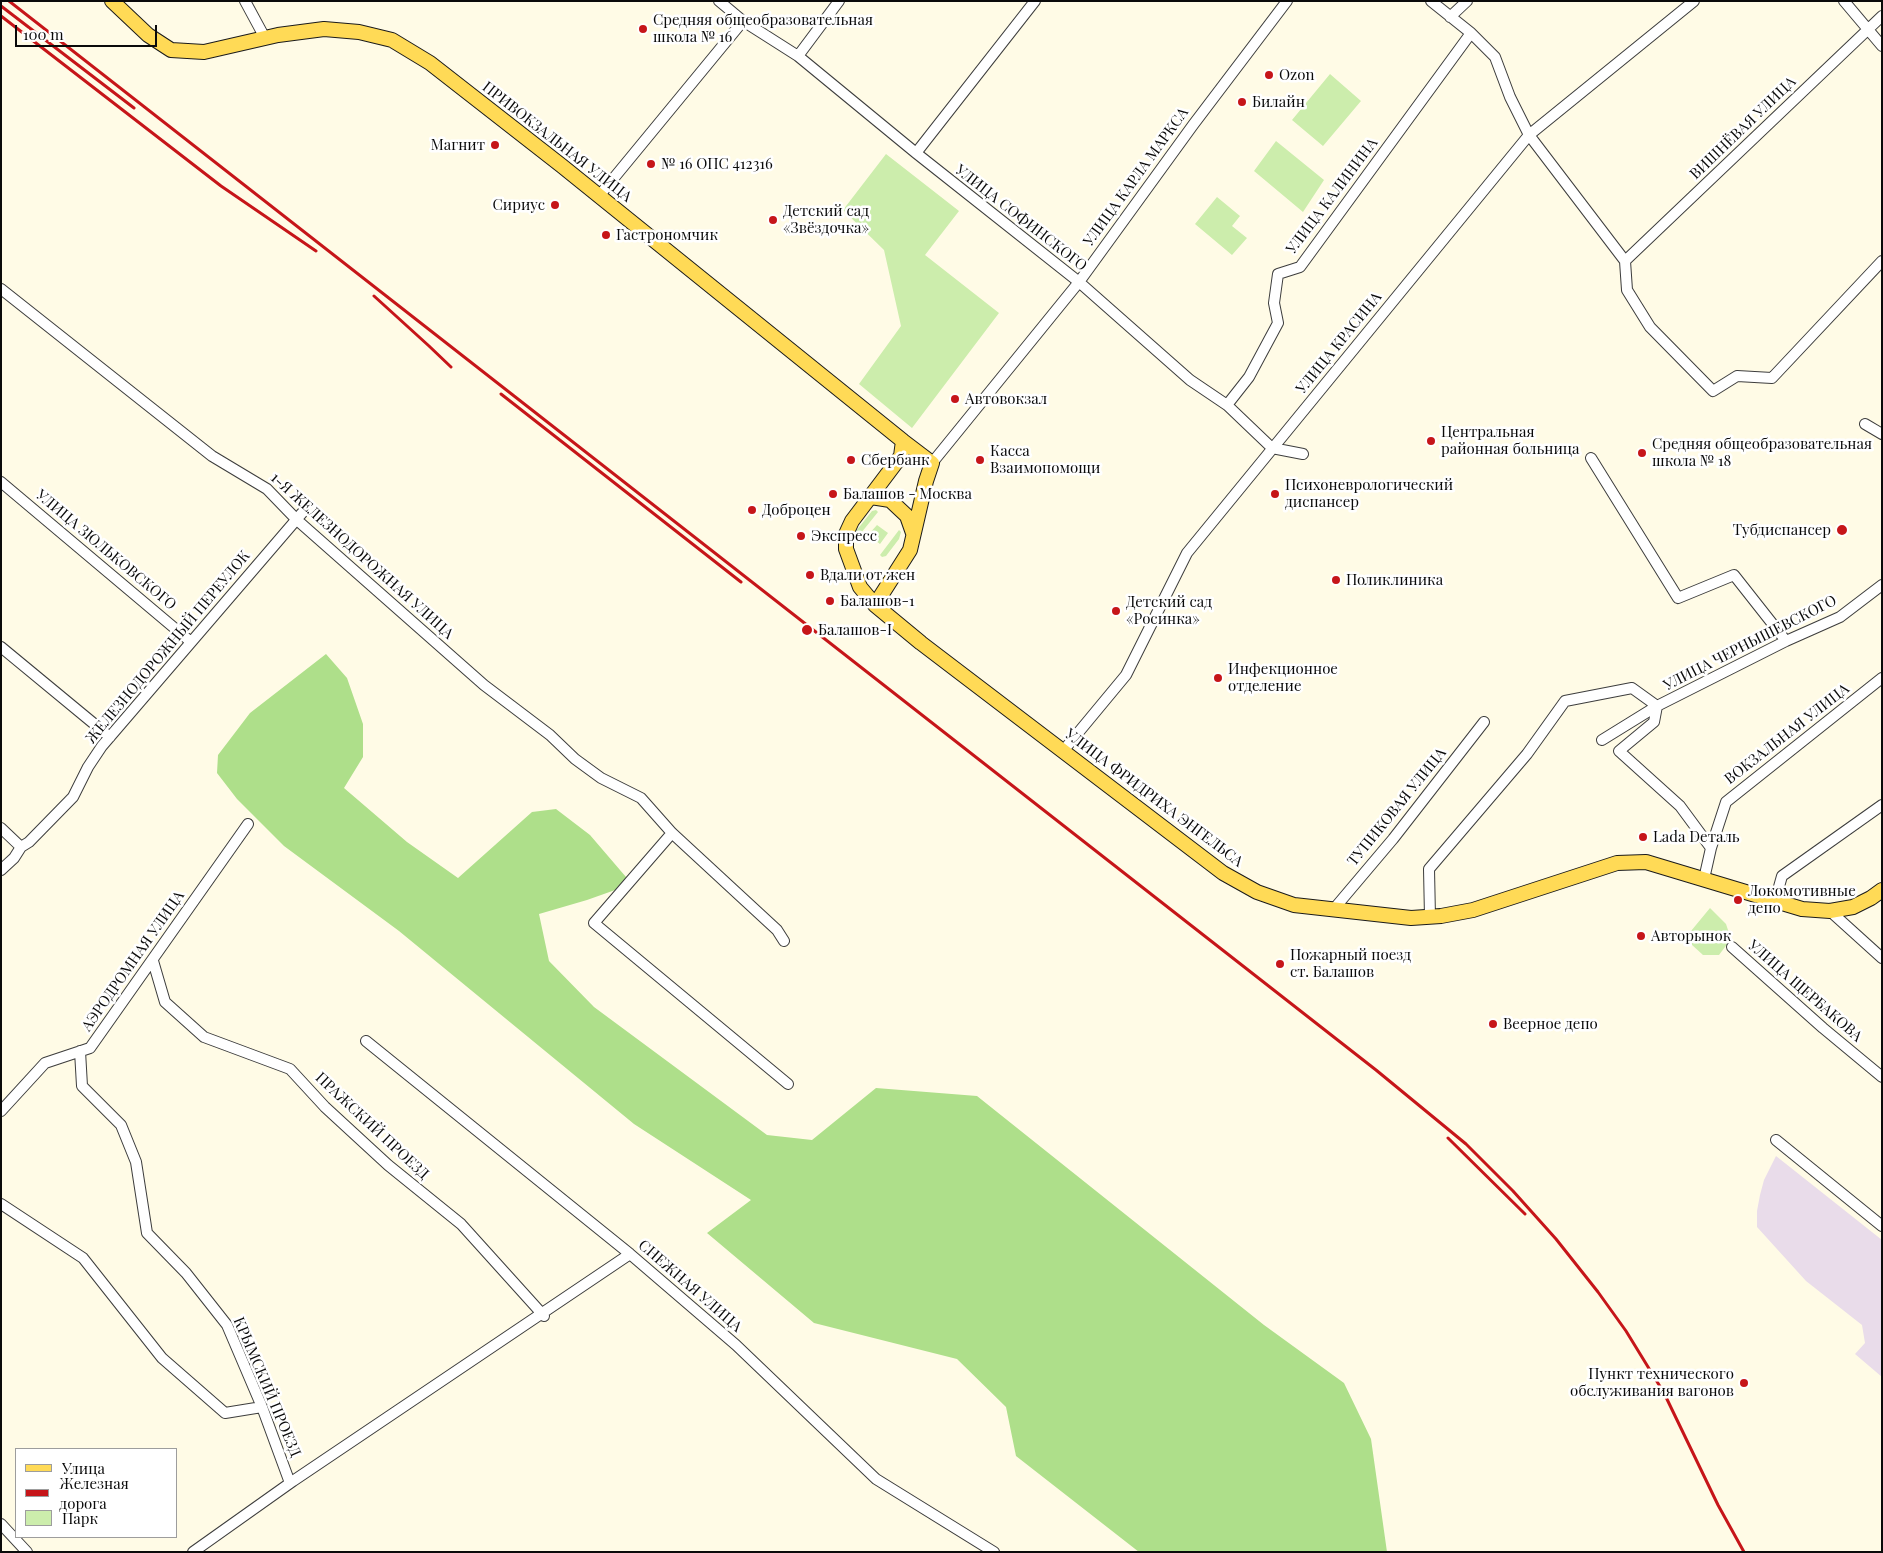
<!DOCTYPE html>
<meta charset="utf-8">
<style>
body{margin:0}
#map{position:relative;width:1883px;height:1553px;overflow:hidden;background:#fffbe6;font-family:"Playfair Display",serif}
canvas{display:block}
.frame{position:absolute;inset:0;border:2px solid #0a0a0a;pointer-events:none}
.legend{position:absolute;left:15px;top:1448px;width:162px;height:90px;box-sizing:border-box;background:#fff;border:1px solid #9d9d9d;margin:0;padding:6px 9px;list-style:none;font-size:15px;color:#0a0a0a}
.legend li{display:flex;align-items:center;gap:10px;height:25px}
.legend b{width:25px;border:1px solid #9d9d9d}
.scale{position:absolute;left:15px;top:25px;width:142px;height:22px;box-sizing:border-box;border:2px solid #0a0a0a;border-top:0;padding-left:6px;font-size:15px;line-height:18px;white-space:nowrap;color:#0a0a0a;-webkit-text-stroke:4px #fff;paint-order:stroke}
</style>
<div id="map">
<canvas width="1883" height="1553"></canvas>
<div class="frame"></div>
<ul class="legend">
<li><b style="height:6px;background:#ffda56"></b>Улица</li>
<li><b style="height:6px;background:#c61519"></b>Железная дорога</li>
<li><b style="height:14px;background:#ccedac"></b>Парк</li>
</ul>
<div class="scale">100 m</div>
</div>
<script>
const ctx = document.querySelector('canvas').getContext('2d');
ctx.lineJoin = 'round';
function fillPath(path, color) {
  ctx.fillStyle = color;
  ctx.fill(path, 'evenodd');
}
function shape(rows) {
  const path = new Path2D();
  for (const r of rows) {
    path.moveTo(r[0], r[1]);
    for (let i = 2; i < r.length; i += 2) path.lineTo(r[i], r[i + 1]);
  }
  return path;
}
function stroke(path, color, width, dash) {
  ctx.strokeStyle = color;
  ctx.lineWidth = width;
  ctx.lineCap = dash ? 'butt' : 'round';
  ctx.setLineDash(dash || []);
  ctx.stroke(path);
}
function write(font, color, halo, rows, align = 'center') {
  ctx.font = font + ' "Playfair Display",serif';
  ctx.lineWidth = 5;
  ctx.setLineDash([]);
  ctx.textBaseline = 'middle';
  ctx.strokeStyle = halo;
  ctx.fillStyle = color;
  for (const [text, x, y, turn = 0] of rows) {
    ctx.save();
    ctx.translate(x, y);
    ctx.rotate((+turn || 0) * Math.PI / 180);
    ctx.textAlign = isNaN(turn) ? turn : align;
    if (halo) ctx.strokeText(text, 0, 0);
    ctx.fillText(text, 0, 0);
    ctx.restore();
  }
}
const industrial = shape([
 [1776,1156,1882,1240,1882,1377,1855,1354,1865,1343,1862,1325,1806,1281,1757,1227,1757,1211,1760,1195,1764,1180]
]);
const green = shape([
 [1330,74,1361,101,1323,146,1292,120],
 [1276,141,1324,180,1303,212,1254,171],
 [886,154,959,211,925,255,999,313,912,428,859,384,901,326,884,250,843,210],
 [1217,197,1240,216,1232,226,1247,238,1232,255,1195,224],
 [876,510,878,512,857,538,855,536,856,531,872,511],
 [877,525,888,533,880,544,868,535],
 [899,530,901,532,899,539,886,556,882,557,880,555],
 [1710,908,1726,924,1731,939,1719,955,1703,955,1691,944,1691,931]
]);
const forest = shape([
 [326,654,347,678,363,724,363,757,344,788,407,842,458,878,532,812,556,809,590,835,632,884,587,900,539,914,549,961,594,1007,767,1135,812,1140,876,1088,977,1096,1264,1325,1344,1383,1371,1439,1387,1552,1139,1552,1016,1456,1006,1407,957,1359,814,1323,707,1233,751,1200,634,1124,399,931,284,846,237,799,217,773,218,755,250,713]
]);
const minor = shape([
 [245,1,265,38],
 [719,1,743,21,798,56,916,153,1079,282,1190,380,1227,405,1272,448,1303,454],
 [1431,1,1471,33,1495,57,1510,97,1529,135,1625,261,1627,290,1650,327,1713,391,1737,376,1772,378,1882,261],
 [1844,1,1882,46],
 [1450,17,1467,1],
 [798,56,839,1],
 [916,153,1035,1],
 [599,196,743,21],
 [1625,261,1882,16],
 [1,289,212,456,267,489,297,520,484,685,550,735,575,759,601,778,641,798,672,833,777,930,784,941],
 [1227,405,1249,377,1278,323,1274,303,1278,274,1300,267,1471,33],
 [1865,424,1882,434],
 [1591,458,1678,598,1734,575,1786,641],
 [932,463,1079,282,1193,125,1287,1],
 [1,482,191,642],
 [1,647,110,737],
 [1657,706,1654,722,1619,751,1680,806,1711,848,1704,879],
 [1602,740,1657,706,1786,641,1840,617,1882,585],
 [1063,751,1126,675,1187,553,1529,135,1694,1],
 [1,828,21,847],
 [672,833,594,923,788,1084],
 [1711,848,1726,802,1882,678],
 [1,870,14,858,21,847,29,842,73,797,88,767,102,746,302,513],
 [1775,901,1782,876,1882,805],
 [1333,910,1393,839,1484,722],
 [1830,911,1882,958],
 [1430,917,1429,869,1527,754,1565,701,1632,688,1657,706],
 [1732,947,1823,1028,1882,1077],
 [153,961,165,1002,204,1037,290,1069,325,1107,388,1165,461,1224,544,1316],
 [366,1041,630,1254,736,1345,876,1479,994,1552],
 [80,1051,82,1086,121,1125,136,1162,147,1233,186,1273,227,1325,262,1407,290,1483],
 [1,1111,45,1063,90,1048,248,824],
 [1776,1140,1882,1226],
 [1,1204,83,1258,162,1358,225,1413,262,1407],
 [1,1524,27,1552],
 [193,1552,293,1481,630,1254]
]);
const major = shape([
 [112,1,148,35,171,50,204,52,278,35,324,29,359,32,392,40,430,63,562,166,903,441,932,463,926,481,910,550,875,605],
 [903,441,901,456,852,521,846,534,846,549,860,587,875,605,921,643,1223,873,1257,892,1294,905,1411,918,1441,916,1473,910,1617,863,1646,862,1802,909,1830,911,1853,907,1871,898,1882,890],
 [871,497,890,500,907,516,913,533]
]);
const rail = shape([
 [9,1,1376,1070,1466,1144,1513,1191,1556,1239,1598,1292,1626,1331,1664,1393,1718,1505,1744,1552],
 [1,6,134,108],
 [1,16,221,186,316,251],
 [374,296,429,346,451,367],
 [501,394,741,582],
 [1448,1138,1525,1214]
]);
const markers = [
 [643,29,5,"#c61519"],
 [1269,75,5,"#c61519"],
 [1242,102,5,"#c61519"],
 [495,145,5,"#c61519"],
 [651,164,5,"#c61519"],
 [555,205,5,"#c61519"],
 [773,220,5,"#c61519"],
 [606,235,5,"#c61519"],
 [955,399,5,"#c61519"],
 [1431,441,5,"#c61519"],
 [1642,453,5,"#c61519"],
 [851,460,5,"#c61519"],
 [980,460,5,"#c61519"],
 [833,494,5,"#c61519"],
 [1275,494,5,"#c61519"],
 [752,510,5,"#c61519"],
 [1842,530,6,"#c61519"],
 [801,536,5,"#c61519"],
 [810,575,5,"#c61519"],
 [1336,580,5,"#c61519"],
 [830,601,5,"#c61519"],
 [1116,611,5,"#c61519"],
 [807,630,6,"#c61519"],
 [1218,678,5,"#c61519"],
 [1643,837,5,"#c61519"],
 [1738,900,5,"#c61519"],
 [1641,936,5,"#c61519"],
 [1280,964,5,"#c61519"],
 [1493,1024,5,"#c61519"],
 [1744,1383,5,"#c61519"]
];
const poiNames = [
 ["Средняя общеобразовательная",653,20],
 ["школа № 16",653,37],
 ["Ozon",1279,75],
 ["Билайн",1252,102],
 ["Магнит",485,145,"right"],
 ["№ 16 ОПС 412316",661,164],
 ["Сириус",545,205,"right"],
 ["Детский сад",783,211],
 ["«Звёздочка»",783,228],
 ["Гастрономчик",616,235],
 ["Автовокзал",965,399],
 ["Центральная",1441,432],
 ["районная больница",1441,449],
 ["Средняя общеобразовательная",1652,444],
 ["школа № 18",1652,461],
 ["Касса",990,451],
 ["Взаимопомощи",990,468],
 ["Сбербанк",861,460],
 ["Психоневрологический",1285,485],
 ["диспансер",1285,502],
 ["Балашов - Москва",843,494],
 ["Доброцен",762,510],
 ["Тубдиспансер",1831,530,"right"],
 ["Экспресс",811,536],
 ["Вдали от жен",820,575],
 ["Поликлиника",1346,580],
 ["Балашов-1",840,601],
 ["Детский сад",1126,602],
 ["«Росинка»",1126,619],
 ["Балашов-I",818,630],
 ["Инфекционное",1228,669],
 ["отделение",1228,686],
 ["Lada Dеталь",1653,837],
 ["Локомотивные",1748,891],
 ["депо",1748,908],
 ["Авторынок",1651,936],
 ["Пожарный поезд",1290,955],
 ["ст. Балашов",1290,972],
 ["Веерное депо",1503,1024],
 ["Пункт технического",1734,1374,"right"],
 ["обслуживания вагонов",1734,1391,"right"]
];
const streetNames = [
 ["ВИШНЁВАЯ УЛИЦА",1743,128,-44],
 ["ПРИВОКЗАЛЬНАЯ УЛИЦА",557,142,38],
 ["УЛИЦА КАРЛА МАРКСА",1136,177,-54],
 ["УЛИЦА КАЛИНИНА",1332,196,-53],
 ["УЛИЦА СОФИНСКОГО",1021,218,38],
 ["УЛИЦА КРАСИНА",1339,343,-51],
 ["УЛИЦА ЗЮЛЬКОВСКОГО",106,550,40],
 ["1-Я ЖЕЛЕЗНОДОРОЖНАЯ УЛИЦА",362,556,42],
 ["УЛИЦА ЧЕРНЫШЕВСКОГО",1750,643,-27],
 ["ЖЕЛЕЗНОДОРОЖНЫЙ ПЕРЕУЛОК",168,647,-50],
 ["ВОКЗАЛЬНАЯ УЛИЦА",1787,734,-38],
 ["УЛИЦА ФРИДРИХА ЭНГЕЛЬСА",1154,798,37],
 ["ТУПИКОВАЯ УЛИЦА",1397,807,-51],
 ["АЭРОДРОМНАЯ УЛИЦА",133,961,-55],
 ["УЛИЦА ЩЕРБАКОВА",1805,991,41],
 ["ПРАЖСКИЙ ПРОЕЗД",372,1126,43],
 ["СНЕЖНАЯ УЛИЦА",690,1286,41],
 ["КРЫМСКИЙ ПРОЕЗД",267,1387,67]
];
fillPath(industrial, '#e9dcea');
fillPath(green, '#ccedac');
fillPath(forest, '#aedf8a');
stroke(minor, '#3d3d3d', 12);
stroke(major, '#1b1b1b', 16);
stroke(minor, '#fff', 10);
stroke(major, '#ffda56', 14);
stroke(rail, '#c61519', 3);
for (const [x, y, r, color] of markers) {
  const dot = new Path2D();
  dot.arc(x, y, r, 0, 2 * Math.PI);
  ctx.fillStyle = color;
  ctx.fill(dot);
  stroke(dot, '#fff', 2);
}
write('15px', '#0a0a0a', '#fff', poiNames, 'left');
write('15px', '#0a0a0a', '#fff', streetNames);
</script>
